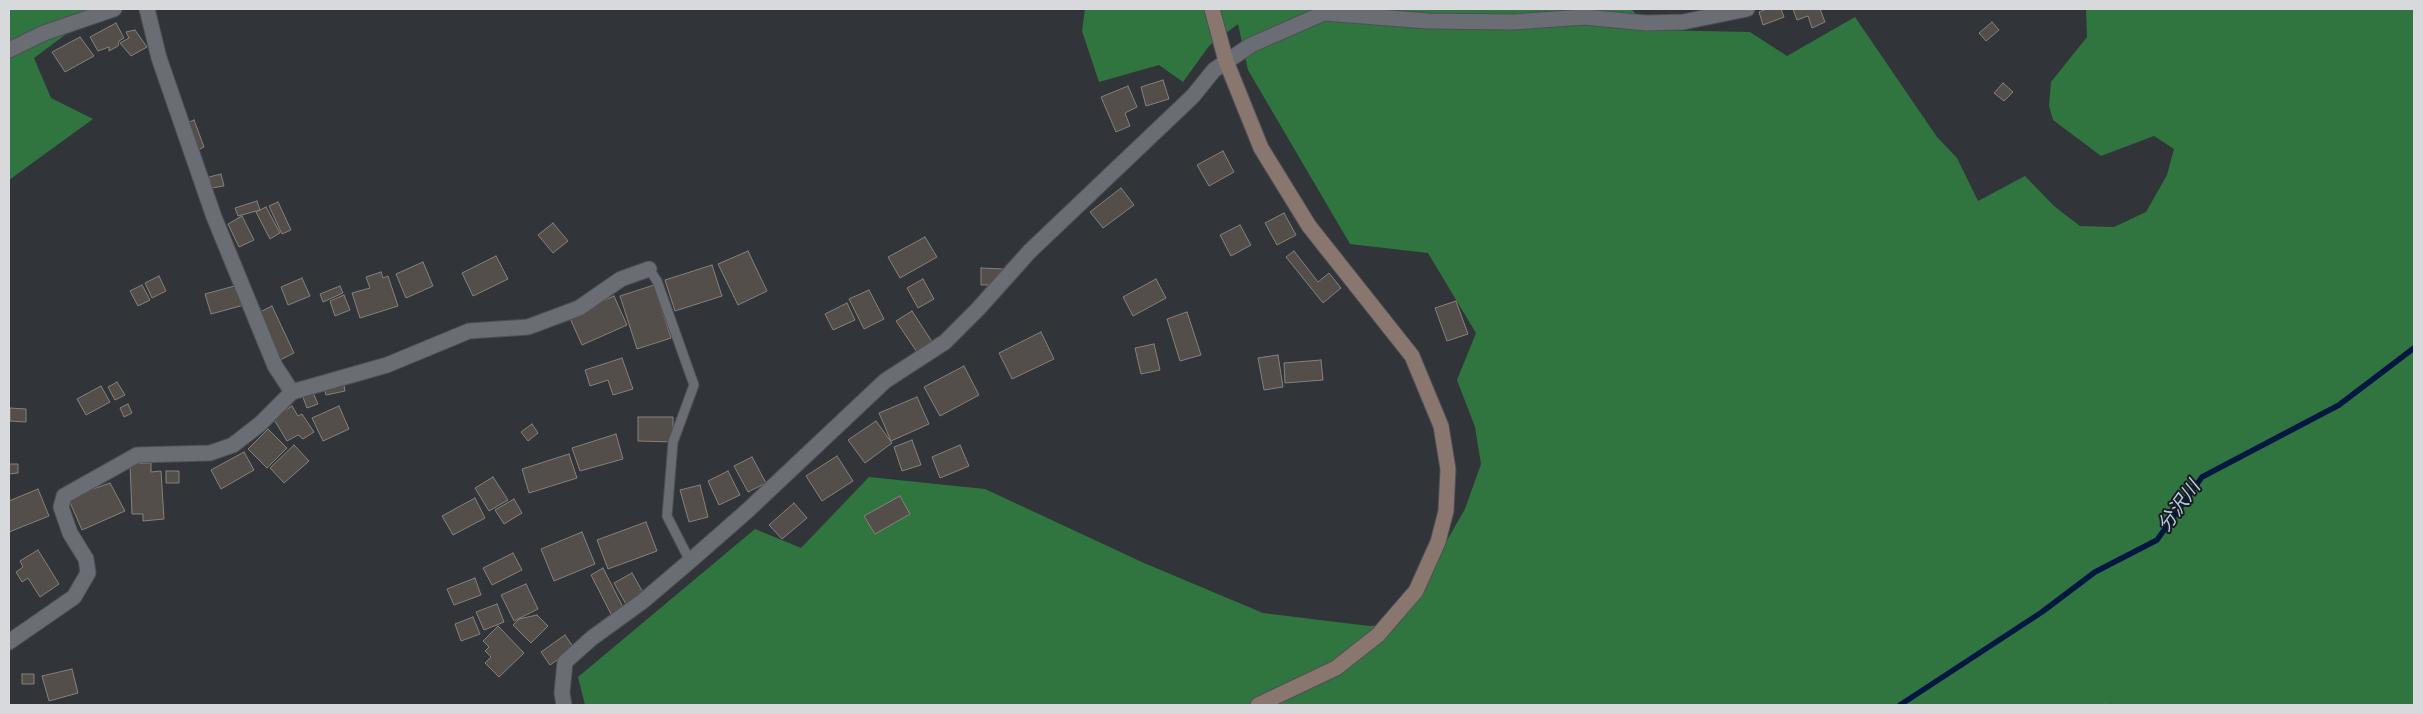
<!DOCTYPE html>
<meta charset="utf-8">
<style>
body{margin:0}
#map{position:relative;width:2423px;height:714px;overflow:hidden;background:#313439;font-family:Poppins,sans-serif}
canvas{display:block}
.frame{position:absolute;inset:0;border:10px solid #d7d9dc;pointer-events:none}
</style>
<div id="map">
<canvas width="2423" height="714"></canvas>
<div class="frame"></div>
</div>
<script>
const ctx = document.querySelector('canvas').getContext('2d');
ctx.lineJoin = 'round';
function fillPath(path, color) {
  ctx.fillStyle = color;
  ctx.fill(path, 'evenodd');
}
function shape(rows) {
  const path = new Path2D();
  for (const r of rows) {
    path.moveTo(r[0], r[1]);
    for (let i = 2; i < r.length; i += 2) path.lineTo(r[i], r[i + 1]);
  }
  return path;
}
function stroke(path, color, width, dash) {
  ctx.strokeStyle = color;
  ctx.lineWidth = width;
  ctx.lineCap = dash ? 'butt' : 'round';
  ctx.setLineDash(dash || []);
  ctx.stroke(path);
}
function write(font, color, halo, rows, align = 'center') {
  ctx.font = font + ' Poppins,"Noto Sans JP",sans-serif';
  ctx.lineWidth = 4;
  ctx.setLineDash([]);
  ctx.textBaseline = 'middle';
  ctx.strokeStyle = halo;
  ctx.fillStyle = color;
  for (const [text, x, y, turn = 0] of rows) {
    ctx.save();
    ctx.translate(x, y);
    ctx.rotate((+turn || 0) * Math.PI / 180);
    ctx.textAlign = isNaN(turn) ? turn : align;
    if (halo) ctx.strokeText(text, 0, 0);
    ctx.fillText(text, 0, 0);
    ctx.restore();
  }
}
const forest = shape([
 [9,9,100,9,34,58,51,98,93,119,9,180],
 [1085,9,1631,9,1652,30,1750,32,1787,56,1855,17,1937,137,1957,158,1978,201,2025,176,2054,206,2080,226,2114,227,2146,212,2167,175,2174,149,2154,136,2101,156,2053,120,2049,106,2051,82,2087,37,2086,9,2414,9,2414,705,585,705,578,677,755,529,801,548,869,477,985,489,1144,563,1263,613,1369,626,1399,624,1465,509,1481,464,1475,427,1457,380,1476,333,1428,253,1350,244,1248,70,1238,24,1209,46,1183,82,1159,65,1099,82,1082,31]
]);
const stream = shape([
 [1900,705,2042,612,2095,572,2157,540,2202,477,2339,405,2414,348]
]);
const building = shape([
 [1767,9,1781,9,1784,17,1763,25,1759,12,1767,9],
 [1793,9,1820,9,1825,22,1812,28,1808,16,1797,20,1793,9],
 [1992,22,1999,30,1986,41,1979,33,1992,22],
 [116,23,124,38,119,41,118,46,109,51,109,47,98,51,90,37,116,23],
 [135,30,147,47,131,56,120,43,129,38,126,32,135,30],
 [80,37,94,56,65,72,52,52,80,37],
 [1163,80,1169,99,1146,106,1141,87,1163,80],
 [2003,83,2013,92,2004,101,1994,93,2003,83],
 [1128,86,1137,107,1125,113,1130,126,1116,132,1101,97,1128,86],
 [194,120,204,147,196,151,185,124,194,120],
 [1223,151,1234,172,1209,186,1197,165,1223,151],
 [221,174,224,186,212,188,209,177,221,174],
 [1121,188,1134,205,1103,228,1090,212,1121,188],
 [257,201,260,210,238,216,235,208,257,201],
 [278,202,291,230,282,234,269,206,278,202],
 [266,207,280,233,270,239,256,212,266,207],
 [1284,213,1296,235,1277,245,1265,223,1284,213],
 [242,216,254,240,239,247,228,224,242,216],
 [553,223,568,241,553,253,538,235,553,223],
 [1240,225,1251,245,1231,256,1220,235,1240,225],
 [925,237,937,257,900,278,888,257,925,237],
 [748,251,767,291,738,305,718,264,748,251],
 [1294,251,1318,282,1329,273,1341,288,1323,303,1286,257,1294,251],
 [496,256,508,279,473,296,462,273,496,256],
 [423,262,433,286,406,298,396,274,423,262],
 [712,265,722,296,675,311,665,280,712,265],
 [981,268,1003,269,1003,285,981,285,981,268],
 [381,272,383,278,388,276,398,306,360,318,352,293,370,288,366,277,381,272],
 [159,276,166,291,152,298,145,283,159,276],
 [302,278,310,296,288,305,281,287,302,278],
 [923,279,934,299,918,308,907,288,923,279],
 [1156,279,1166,298,1133,316,1123,297,1156,279],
 [142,285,150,300,138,306,130,291,142,285],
 [238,285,244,305,211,314,205,294,238,285],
 [654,285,671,338,637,349,620,296,654,285],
 [340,286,343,293,323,302,320,294,340,286],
 [869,290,884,319,864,329,849,299,869,290],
 [344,295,350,310,335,316,330,301,344,295],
 [614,296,627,325,582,345,569,316,614,296],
 [1456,301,1468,334,1447,341,1435,308,1456,301],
 [847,303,855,320,833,330,825,314,847,303],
 [272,306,294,353,280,360,258,313,272,306],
 [912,311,938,351,923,361,896,321,912,311],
 [1187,312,1201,355,1180,361,1167,319,1187,312],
 [1041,332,1054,359,1012,379,999,353,1041,332],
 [1154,344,1160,370,1141,374,1135,348,1154,344],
 [1278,355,1283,387,1264,390,1258,358,1278,355],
 [622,358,633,389,613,395,608,380,590,386,585,370,622,358],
 [1321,360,1323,380,1285,383,1284,363,1321,360],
 [964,366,979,395,940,416,924,387,964,366],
 [343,380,345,391,326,395,323,384,343,380],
 [117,382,125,395,115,400,108,387,117,382],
 [101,386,110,402,86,415,77,399,101,386],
 [311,388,318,404,307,408,301,392,311,388],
 [917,397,929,424,891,441,879,413,917,397],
 [128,404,132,413,124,417,120,408,128,404],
 [292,406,298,416,302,414,314,432,303,439,298,435,287,441,273,418,292,406],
 [339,406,349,429,323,441,312,418,339,406],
 [10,408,26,409,26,422,10,421,10,408],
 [638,417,673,417,673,442,638,441,638,417],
 [876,421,892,443,865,463,848,440,876,421],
 [532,424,538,433,528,441,521,432,532,424],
 [268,429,287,448,267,468,248,449,268,429],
 [616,434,623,459,580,471,572,448,616,434],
 [912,440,921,465,902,471,894,447,912,440],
 [294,445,309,461,284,483,270,468,294,445],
 [960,445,969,466,940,478,932,457,960,445],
 [244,452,254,470,221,489,211,470,244,452],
 [569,454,577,478,529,493,522,469,569,454],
 [837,456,853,481,822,501,806,476,837,456],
 [752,457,766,483,748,492,734,466,752,457],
 [151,463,151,472,161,471,164,519,143,521,143,514,132,514,130,464,151,463],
 [9,464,18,464,18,473,9,474,9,464],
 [166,471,179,471,179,483,166,483,166,471],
 [728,471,740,495,719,505,708,481,728,471],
 [493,477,508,500,489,511,475,488,493,477],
 [110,483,125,511,82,530,68,498,110,483],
 [700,485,708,517,689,522,680,490,700,485],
 [38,489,49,516,9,532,9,501,38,489],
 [900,496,910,514,875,534,864,516,900,496],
 [475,498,485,518,453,535,442,516,475,498],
 [514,499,522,513,504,524,495,510,514,499],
 [794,503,807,518,782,539,769,525,794,503],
 [646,522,657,551,608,569,597,540,646,522],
 [582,532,595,564,554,581,541,549,582,532],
 [38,550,59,584,40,597,28,578,22,582,16,572,23,567,20,561,38,550],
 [513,553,522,570,492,585,483,568,513,553],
 [603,568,625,611,613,618,591,575,603,568],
 [632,573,645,596,627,606,614,583,632,573],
 [475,578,481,595,454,605,447,589,475,578],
 [526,584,538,609,514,621,501,595,526,584],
 [497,604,504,622,484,630,476,612,497,604],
 [537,615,548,626,531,643,513,625,519,619,537,615],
 [473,617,480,634,461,641,455,624,473,617],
 [498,626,524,653,499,677,485,663,491,657,485,651,489,647,483,641,498,626],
 [565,635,574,648,550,665,541,652,565,635],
 [72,669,78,693,49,701,42,676,72,669],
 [22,674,34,674,34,684,22,684,22,674]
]);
const path = shape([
 [2106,705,2107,704]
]);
const lane = shape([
 [649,269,657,281,694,385,673,442,667,516,690,561]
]);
const street = shape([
 [147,9,159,58,214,217,275,366,292,392],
 [9,50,44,33,114,9],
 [9,642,74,597,88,573,86,559,70,533,61,507,64,496,137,455,210,453,233,445,260,424,292,392,387,365,469,331,528,327,579,308,621,279,649,269],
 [564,705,562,693,565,662,592,638,643,601,690,561,747,511,885,381,945,342,978,309,1030,251,1193,96,1214,70,1251,45,1324,13,1428,21,1513,22,1584,17,1646,23,1683,22,1747,9]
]);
const secondary = shape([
 [1212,9,1226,61,1261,148,1309,226,1412,356,1441,426,1448,469,1446,511,1438,542,1416,591,1378,635,1336,668,1258,705]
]);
const waterNames = [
 ["分沢川",2180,507,-54]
];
fillPath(forest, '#307540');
stroke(stream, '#001741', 5.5);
fillPath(building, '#544e4a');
stroke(building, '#87817c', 1);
stroke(lane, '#4e5055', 11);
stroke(street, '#4e5055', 17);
stroke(secondary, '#4e5055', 17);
stroke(path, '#7f8185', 3, [1, 4]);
stroke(lane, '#6a6d73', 9);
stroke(street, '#6a6d73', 15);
stroke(secondary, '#89766e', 15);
write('italic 19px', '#b3cbee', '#1a1b1e', waterNames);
</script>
